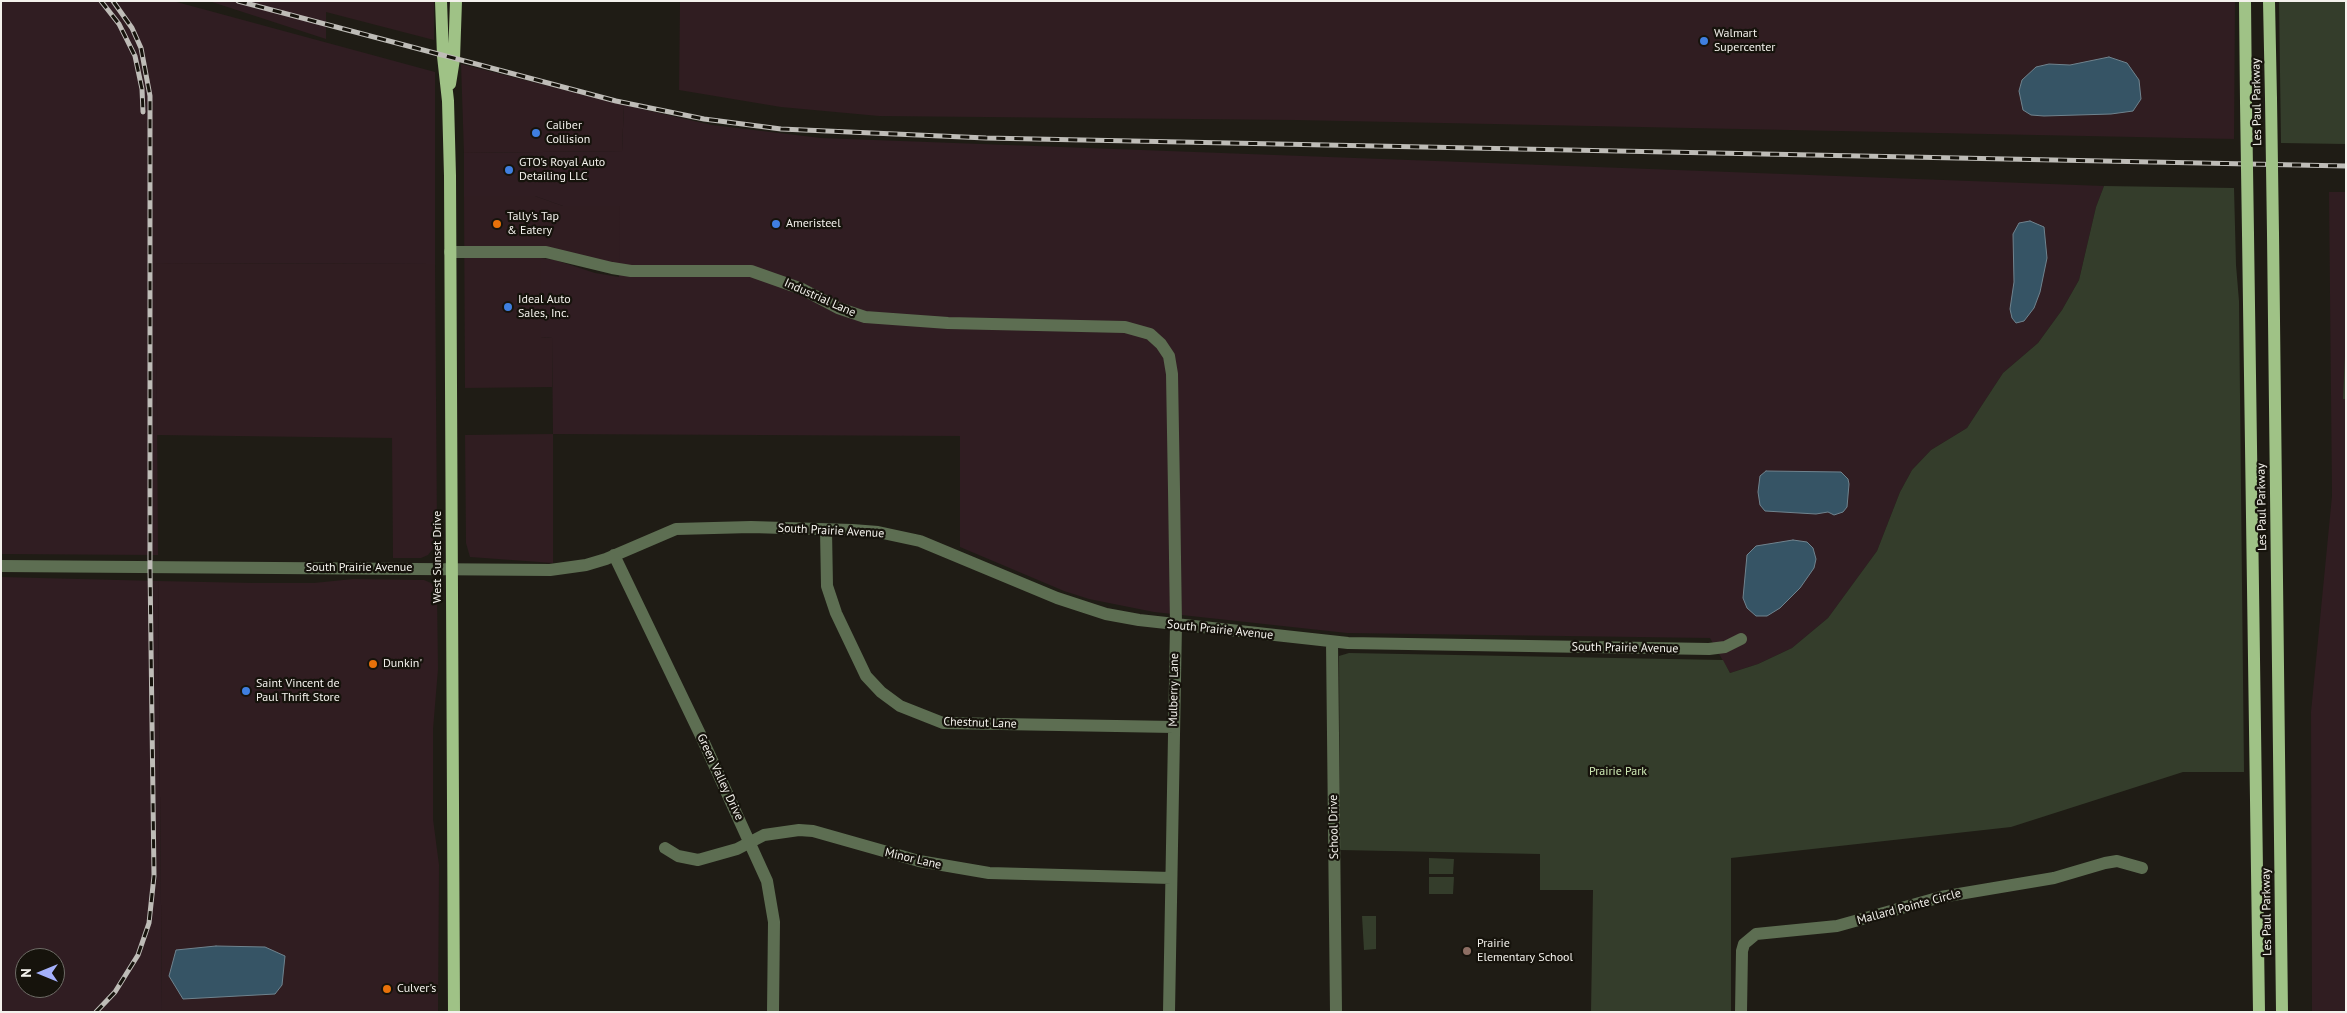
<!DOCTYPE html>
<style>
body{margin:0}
#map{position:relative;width:2347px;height:1013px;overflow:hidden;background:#1f1c15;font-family:"PT Sans",sans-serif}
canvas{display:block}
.frame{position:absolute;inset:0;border:2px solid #f3f1ec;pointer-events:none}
.north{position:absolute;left:15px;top:948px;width:50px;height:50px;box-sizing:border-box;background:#16130c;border:1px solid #6e6c66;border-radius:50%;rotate:270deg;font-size:14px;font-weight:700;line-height:20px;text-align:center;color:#f3f1ec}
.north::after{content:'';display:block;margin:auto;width:18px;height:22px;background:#a5b1fc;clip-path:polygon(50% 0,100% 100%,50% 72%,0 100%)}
</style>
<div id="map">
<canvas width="2347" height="1013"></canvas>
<div class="frame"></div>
<div class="north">N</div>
</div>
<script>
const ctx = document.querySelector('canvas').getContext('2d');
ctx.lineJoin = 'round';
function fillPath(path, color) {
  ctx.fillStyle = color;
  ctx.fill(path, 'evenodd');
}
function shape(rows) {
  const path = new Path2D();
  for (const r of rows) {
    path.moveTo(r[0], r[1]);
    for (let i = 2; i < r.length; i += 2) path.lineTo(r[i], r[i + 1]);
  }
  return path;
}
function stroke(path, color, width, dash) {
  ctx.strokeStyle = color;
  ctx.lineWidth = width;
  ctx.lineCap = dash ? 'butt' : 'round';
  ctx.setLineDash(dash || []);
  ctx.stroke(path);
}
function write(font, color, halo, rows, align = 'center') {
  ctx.font = font + ' "PT Sans",sans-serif';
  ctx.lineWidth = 4.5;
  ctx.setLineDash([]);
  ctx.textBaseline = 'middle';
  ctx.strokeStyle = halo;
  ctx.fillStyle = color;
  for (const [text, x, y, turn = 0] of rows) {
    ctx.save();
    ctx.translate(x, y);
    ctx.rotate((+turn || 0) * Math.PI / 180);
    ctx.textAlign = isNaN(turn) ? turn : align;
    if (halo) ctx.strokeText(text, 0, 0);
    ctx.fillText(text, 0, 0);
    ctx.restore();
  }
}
const commercial = shape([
 [326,1,434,1,434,40,326,12],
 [680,1,2235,1,2234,139,1295,120,879,116,781,107,679,90],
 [461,64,624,105,622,151,464,153],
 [2329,192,2346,192,2346,1012,2312,1012,2311,712,2332,496],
 [464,196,535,196,563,206,620,206,620,267,541,251,541,337,552,338,552,387,465,388],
 [155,263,435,264,437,532,437,543,428,555,421,558,393,558,392,438,157,435],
 [553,434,553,563,470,557,466,543,465,435],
 [353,579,424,580,431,583,437,594,438,669,433,729,433,819,439,865,438,1012,162,1012,158,581,254,583,314,583]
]);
const industrial = shape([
 [1,1,173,1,435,72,435,264,156,263,158,555,1,554],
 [209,1,326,1,326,39],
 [624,105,712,125,821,138,2104,186,2096,207,2079,280,2062,310,2038,343,2003,373,1967,428,1931,450,1912,470,1900,492,1877,551,1828,618,1792,648,1758,664,1730,673,1710,638,1347,633,1154,612,1089,599,1064,591,960,547,960,436,553,434,552,338,541,337,541,258,555,260,595,273,619,277,620,206,563,206,535,196,464,196,464,153,622,151],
 [1,577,158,581,162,1012,1,1012],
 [25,958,55,958,55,988,25,988]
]);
const green = shape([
 [2279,1,2346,1,2346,144,2281,143],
 [2104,186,2234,188,2236,265,2239,301,2244,772,2183,772,2011,827,1731,858,1731,1012,1591,1012,1593,890,1540,890,1540,854,1340,850,1339,656,1349,653,1723,660,1730,673,1758,664,1792,648,1828,618,1877,551,1900,492,1912,470,1931,450,1967,428,2003,373,2038,343,2062,310,2079,280,2096,207],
 [2346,334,2346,399,2343,399],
 [1429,858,1454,859,1453,874,1429,874],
 [1429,877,1454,877,1453,894,1429,894],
 [1362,916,1376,916,1376,949,1364,950]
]);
const water = shape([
 [2109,57,2127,63,2139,80,2141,99,2133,111,2111,114,2044,116,2031,115,2023,110,2019,91,2022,80,2036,67,2049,64,2070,65,2109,57],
 [2030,221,2044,227,2047,258,2040,292,2034,308,2024,321,2016,323,2012,318,2010,309,2014,282,2013,234,2019,223,2030,221],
 [1766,471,1841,472,1848,479,1849,484,1847,507,1843,512,1834,515,1828,512,1816,514,1765,511,1760,505,1758,492,1760,476,1766,471],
 [1793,540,1807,542,1813,548,1816,559,1814,568,1800,588,1780,608,1767,616,1756,616,1747,608,1743,598,1747,555,1756,546,1793,540],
 [216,946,265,947,285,956,282,985,275,994,183,999,169,976,176,950,216,946]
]);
const minor = shape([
 [450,252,546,252,612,268,631,271,751,271,802,289,838,308,865,317,948,323,1125,327,1150,334,1161,344,1169,356,1172,374,1174,490,1176,625,1169,1012],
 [826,530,827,586,836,613,866,676,881,692,900,706,943,723,1174,727],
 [614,555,701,736,767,881,774,922,773,1012],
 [1,566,550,570,586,565,606,559,676,529,751,527,852,530,878,532,920,541,1057,598,1106,614,1139,620,1348,643,1709,649,1725,647,1741,639],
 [1332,642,1336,1012],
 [665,848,678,856,698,860,737,849,764,835,799,830,813,831,919,861,989,873,1171,878],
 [1741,1012,1742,951,1744,944,1756,934,1837,926,1941,897,2054,878,2105,863,2117,861,2142,868]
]);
const major = shape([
 [441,1,443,56,448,101,450,176,454,1012],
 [2245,1,2246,102],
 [2269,1,2271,99],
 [450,84,454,59,456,1],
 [2248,234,2259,1012],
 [2273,234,2282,1012]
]);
const rail = shape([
 [101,1,119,24,135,56,142,89,143,112],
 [238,1,616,101,704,119,781,129,986,138,2346,166],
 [96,1012,115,992,138,955,149,923,154,876,150,568,150,96,141,48,132,28,113,1]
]);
const majorBridge = shape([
 [2271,99,2273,234],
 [2246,102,2248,234]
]);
const markers = [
 [1704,41,5,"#3f7fe0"],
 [536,133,5,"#3f7fe0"],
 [509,170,5,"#3f7fe0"],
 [497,224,5,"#e8710a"],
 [776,224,5,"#3f7fe0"],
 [508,307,5,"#3f7fe0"],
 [373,664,5,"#e8710a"],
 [246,691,5,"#3f7fe0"],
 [1467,951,5,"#8d6e63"],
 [387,989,5,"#e8710a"]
];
const poiNames = [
 ["Walmart",1714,34],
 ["Supercenter",1714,48],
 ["Caliber",546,126],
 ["Collision",546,140],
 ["GTO's Royal Auto",519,163],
 ["Detailing LLC",519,177],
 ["Tally's Tap",507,217],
 ["& Eatery",507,231],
 ["Ameristeel",786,224],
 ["Ideal Auto",518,300],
 ["Sales, Inc.",518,314],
 ["Dunkin'",383,664],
 ["Saint Vincent de",256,684],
 ["Paul Thrift Store",256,698],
 ["Prairie",1477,944],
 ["Elementary School",1477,958],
 ["Culver's",397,989]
];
const streetNames = [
 ["Les Paul Parkway",2257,102,-91],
 ["Industrial Lane",820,298,24],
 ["Les Paul Parkway",2262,507,-91],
 ["South Prairie Avenue",831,531,3],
 ["West Sunset Drive",438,557,-90],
 ["South Prairie Avenue",359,568],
 ["South Prairie Avenue",1220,630,6],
 ["South Prairie Avenue",1625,648,1],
 ["Mulberry Lane",1174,690,-89],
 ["Chestnut Lane",980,723,2],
 ["Green Valley Drive",720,777,65],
 ["School Drive",1334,827,-91],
 ["Minor Lane",913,859,13],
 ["Mallard Pointe Circle",1909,907,-15],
 ["Les Paul Parkway",2267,912,-91]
];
const parkNames = [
 ["Prairie Park",1618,772]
];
fillPath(commercial, '#301d21');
fillPath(industrial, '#301d22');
fillPath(green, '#343d2b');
fillPath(water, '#365465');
stroke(water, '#6f838e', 1);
stroke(minor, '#5d6e52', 12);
stroke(major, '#9fc286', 12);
stroke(rail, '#bebcb7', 5);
stroke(rail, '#16130c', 3, [9]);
stroke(majorBridge, '#9fc286', 12);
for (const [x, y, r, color] of markers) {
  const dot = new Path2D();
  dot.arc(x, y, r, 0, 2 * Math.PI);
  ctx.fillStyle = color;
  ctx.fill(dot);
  stroke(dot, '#16130c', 2);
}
write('12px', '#f3f1ec', '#16130c', poiNames, 'left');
write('12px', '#f3f1ec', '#16130c', streetNames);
write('12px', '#cee9b4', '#16130c', parkNames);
</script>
